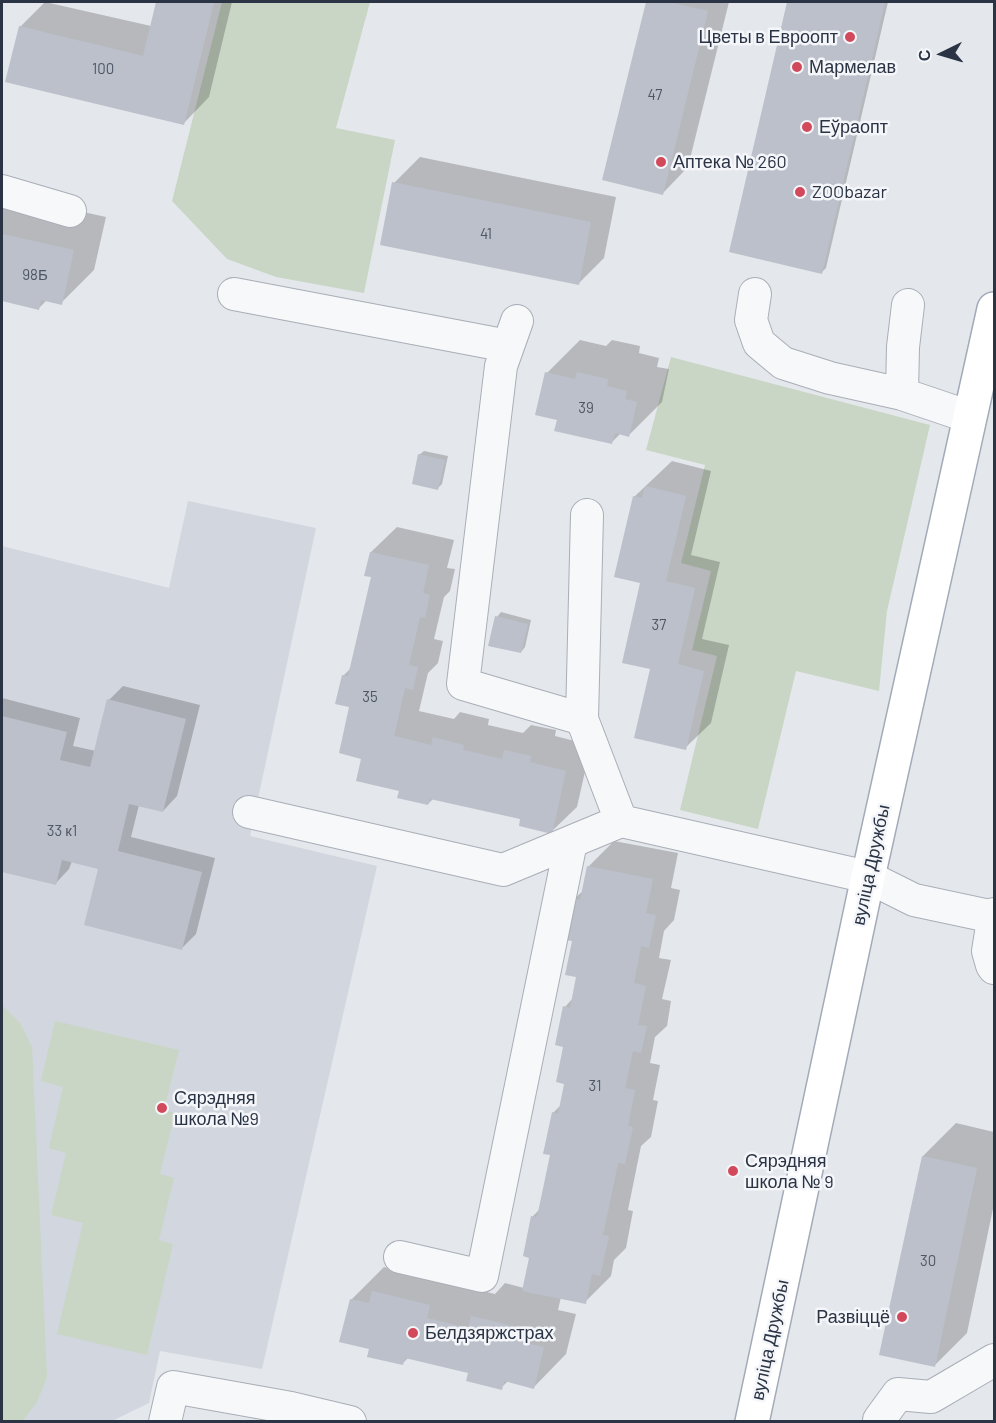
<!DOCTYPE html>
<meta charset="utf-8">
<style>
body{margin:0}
#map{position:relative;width:996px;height:1423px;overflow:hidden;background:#e4e7ec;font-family:Barlow,sans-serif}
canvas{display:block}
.frame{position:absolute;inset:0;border:3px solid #2b3445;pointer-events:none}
.north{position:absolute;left:912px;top:24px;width:60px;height:60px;-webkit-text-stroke:4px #f4f6f9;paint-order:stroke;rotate:265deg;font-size:16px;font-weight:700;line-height:24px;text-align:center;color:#2b3445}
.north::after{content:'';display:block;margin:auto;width:21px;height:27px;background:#2b3445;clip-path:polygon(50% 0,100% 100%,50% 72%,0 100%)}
</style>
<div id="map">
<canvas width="996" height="1423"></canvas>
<div class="frame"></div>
<div class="north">С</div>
</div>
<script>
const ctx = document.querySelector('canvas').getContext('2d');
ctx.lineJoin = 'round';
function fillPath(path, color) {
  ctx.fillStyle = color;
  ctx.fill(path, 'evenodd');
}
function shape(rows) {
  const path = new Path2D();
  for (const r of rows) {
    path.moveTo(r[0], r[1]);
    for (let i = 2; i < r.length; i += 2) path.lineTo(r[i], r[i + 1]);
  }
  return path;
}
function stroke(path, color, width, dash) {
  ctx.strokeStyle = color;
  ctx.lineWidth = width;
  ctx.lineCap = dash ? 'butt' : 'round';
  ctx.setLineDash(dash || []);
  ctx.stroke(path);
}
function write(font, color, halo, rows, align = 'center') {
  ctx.font = font + ' Barlow,sans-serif';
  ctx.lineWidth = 5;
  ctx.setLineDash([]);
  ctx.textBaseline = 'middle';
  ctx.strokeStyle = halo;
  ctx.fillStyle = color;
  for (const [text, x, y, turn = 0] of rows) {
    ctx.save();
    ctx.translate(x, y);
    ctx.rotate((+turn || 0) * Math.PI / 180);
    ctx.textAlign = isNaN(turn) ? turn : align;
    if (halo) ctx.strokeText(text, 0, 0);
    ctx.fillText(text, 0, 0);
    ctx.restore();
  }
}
const built = shape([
 [188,501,316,528,250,836,377,866,262,1369,160,1351,149,1403,112,1421,2,1422,2,546,169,588]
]);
const green = shape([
 [222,2,370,2,336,128,395,140,364,293,276,277,227,259,172,201],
 [671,357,930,425,887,611,879,691,796,671,758,829,680,810,717,656,692,650,711,571,681,563,705,465,646,450],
 [2,1005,20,1023,32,1047,47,1377,37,1402,22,1422,2,1421],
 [55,1021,179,1050,164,1110,175,1113,160,1174,174,1178,159,1240,173,1244,147,1355,57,1334,83,1223,51,1215,66,1153,49,1148,63,1087,41,1081]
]);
const shadow = shape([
 [45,2,151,26,157,2,232,2,209,97,184,123,20,27],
 [648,2,729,2,688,167,663,193,604,179],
 [789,2,888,2,826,268,822,272,731,251],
 [420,157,616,197,604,258,578,284,394,183],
 [2,194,106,217,94,270,61,303,47,300,39,308,2,299],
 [580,340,606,346,612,340,640,346,639,353,659,358,657,367,669,369,662,402,629,435,621,433,612,442,559,419,547,373],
 [424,451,448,456,442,484,438,488,419,455],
 [672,461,711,471,691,555,720,562,702,639,729,645,711,723,685,748,652,668,634,497],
 [397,527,454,540,447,568,455,569,450,591,444,597,434,639,443,641,438,663,428,673,419,711,454,719,460,712,489,719,488,725,523,733,531,725,556,730,555,736,591,745,577,807,551,832,522,818,434,798,428,804,401,789,363,758,343,676,351,668,372,576,371,552],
 [501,612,531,620,525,647,521,652,497,617],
 [123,686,200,705,177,796,163,811,139,805,131,837,215,858,196,934,182,948,100,868,72,861,69,869,55,884,2,870,2,698,80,718,73,746,96,751,109,700],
 [614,841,678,853,671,888,680,890,674,920,664,931,659,958,671,960,662,999,671,1001,667,1026,655,1037,650,1063,660,1065,653,1100,658,1101,651,1137,641,1146,628,1210,633,1211,626,1248,614,1260,611,1276,585,1302,561,1297,558,1310,576,1314,566,1354,534,1387,508,1381,501,1388,470,1372,409,1357,402,1364,371,1348,351,1300,384,1267,495,1294,505,1283,524,1288,531,1257,533,1216,540,1209,551,1154,553,1113,561,1105,566,1083,565,1007,573,998,578,976,574,940,574,899,584,890,588,867],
 [956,1123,994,1132,994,1204,967,1333,934,1366,923,1156]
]);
const building = shape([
 [156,2,214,2,184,125,5,82,19,26,143,56],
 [646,2,669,2,708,11,663,195,602,180],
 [787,2,885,2,822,274,729,252],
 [392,182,591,222,579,285,380,245],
 [2,234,74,250,62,305,41,300,39,310,2,301],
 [545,372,575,379,577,372,608,379,607,386,627,391,625,399,637,402,629,437,615,433,612,444,554,431,557,420,535,415],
 [418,454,445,460,438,490,412,484],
 [645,486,686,496,666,581,695,588,678,664,704,671,686,750,634,738,650,669,622,663,640,583,614,577,633,496,642,498],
 [370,552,429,565,423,593,430,595,425,618,420,617,409,665,418,667,413,690,405,688,394,736,431,745,433,737,464,745,463,750,502,759,504,750,531,756,530,762,566,771,552,834,519,826,520,819,430,799,428,805,397,798,399,791,356,781,361,759,339,753,349,707,335,704,342,675,348,676,371,577,364,576],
 [495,616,528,624,521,653,488,646],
 [107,699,186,719,163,812,129,804,118,851,202,872,182,950,84,925,98,869,62,860,56,885,2,872,2,716,67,732,60,760,90,767],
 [587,866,653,879,646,913,656,915,649,948,641,946,634,983,646,986,638,1025,647,1026,641,1053,633,1051,625,1088,635,1090,628,1126,633,1127,625,1164,618,1163,603,1235,609,1236,600,1276,592,1274,586,1304,522,1291,529,1258,523,1256,531,1216,537,1217,550,1155,543,1154,552,1112,558,1114,564,1084,556,1082,563,1047,555,1045,563,1006,570,1008,576,977,565,975,572,941,564,940,573,898,580,900],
 [922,1156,977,1168,935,1367,879,1355],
 [372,1291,430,1305,427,1318,468,1328,471,1316,529,1330,526,1343,544,1347,534,1389,504,1381,502,1390,466,1381,468,1373,405,1358,403,1365,367,1357,369,1349,339,1342,350,1299,369,1303]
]);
const minor = shape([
 [2,191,70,211],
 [234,294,508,346],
 [755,294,751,320,759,343,783,363,830,378,902,394,970,417],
 [517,321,501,366,463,684,582,719],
 [902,394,903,347,908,305],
 [587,515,582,719,621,821],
 [249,812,503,870,621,821,868,877,914,900,994,917],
 [994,914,988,951,992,965,994,968],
 [400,1257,482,1276,571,842],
 [879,1420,898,1394,931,1397,994,1360],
 [165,1422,173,1387,291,1408,350,1422]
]);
const major = shape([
 [752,1422,868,877,994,309]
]);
const markers = [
 [850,37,6,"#d1495b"],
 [797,67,6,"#d1495b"],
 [807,127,6,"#d1495b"],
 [661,162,6,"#d1495b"],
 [800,192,6,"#d1495b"],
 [162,1108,6,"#d1495b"],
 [733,1171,6,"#d1495b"],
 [902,1317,6,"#d1495b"],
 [413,1333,6,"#d1495b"]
];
const numberNames = [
 ["100",103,69],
 ["47",655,95],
 ["41",486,234],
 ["98Б",35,275],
 ["39",586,408],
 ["37",659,625],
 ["35",370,697],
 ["33 к1",62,831],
 ["31",595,1086],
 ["30",928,1261]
];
const poiNames = [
 ["Цветы в Евроопт",838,37,"right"],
 ["Мармелав",809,67],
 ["Еўраопт",819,127],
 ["Аптека № 260",673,162],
 ["ZOObazar",812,192],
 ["Сярэдняя",174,1098],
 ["школа №9",174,1119],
 ["Сярэдняя",745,1161],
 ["школа № 9",745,1182],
 ["Развіццё",890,1317,"right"],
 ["Белдзяржстрах",425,1333]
];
const streetNames = [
 ["вуліца Дружбы",871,865,-78],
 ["вуліца Дружбы",770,1340,-78]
];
fillPath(built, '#d2d6de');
fillPath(green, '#c9d6c5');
fillPath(shadow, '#0003');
fillPath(building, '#bbc0ca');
stroke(minor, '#a9aeb7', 34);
stroke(major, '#a3abb8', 36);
stroke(minor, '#f7f8fa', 32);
stroke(major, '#fff', 33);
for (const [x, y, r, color] of markers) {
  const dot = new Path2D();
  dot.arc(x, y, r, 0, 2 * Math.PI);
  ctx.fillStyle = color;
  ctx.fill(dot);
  stroke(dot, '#f4f6f9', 2);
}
write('15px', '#4f5766', null, numberNames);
write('18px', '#2b3445', '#f4f6f9', poiNames, 'left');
write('18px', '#2b3445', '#f4f6f9', streetNames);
</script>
